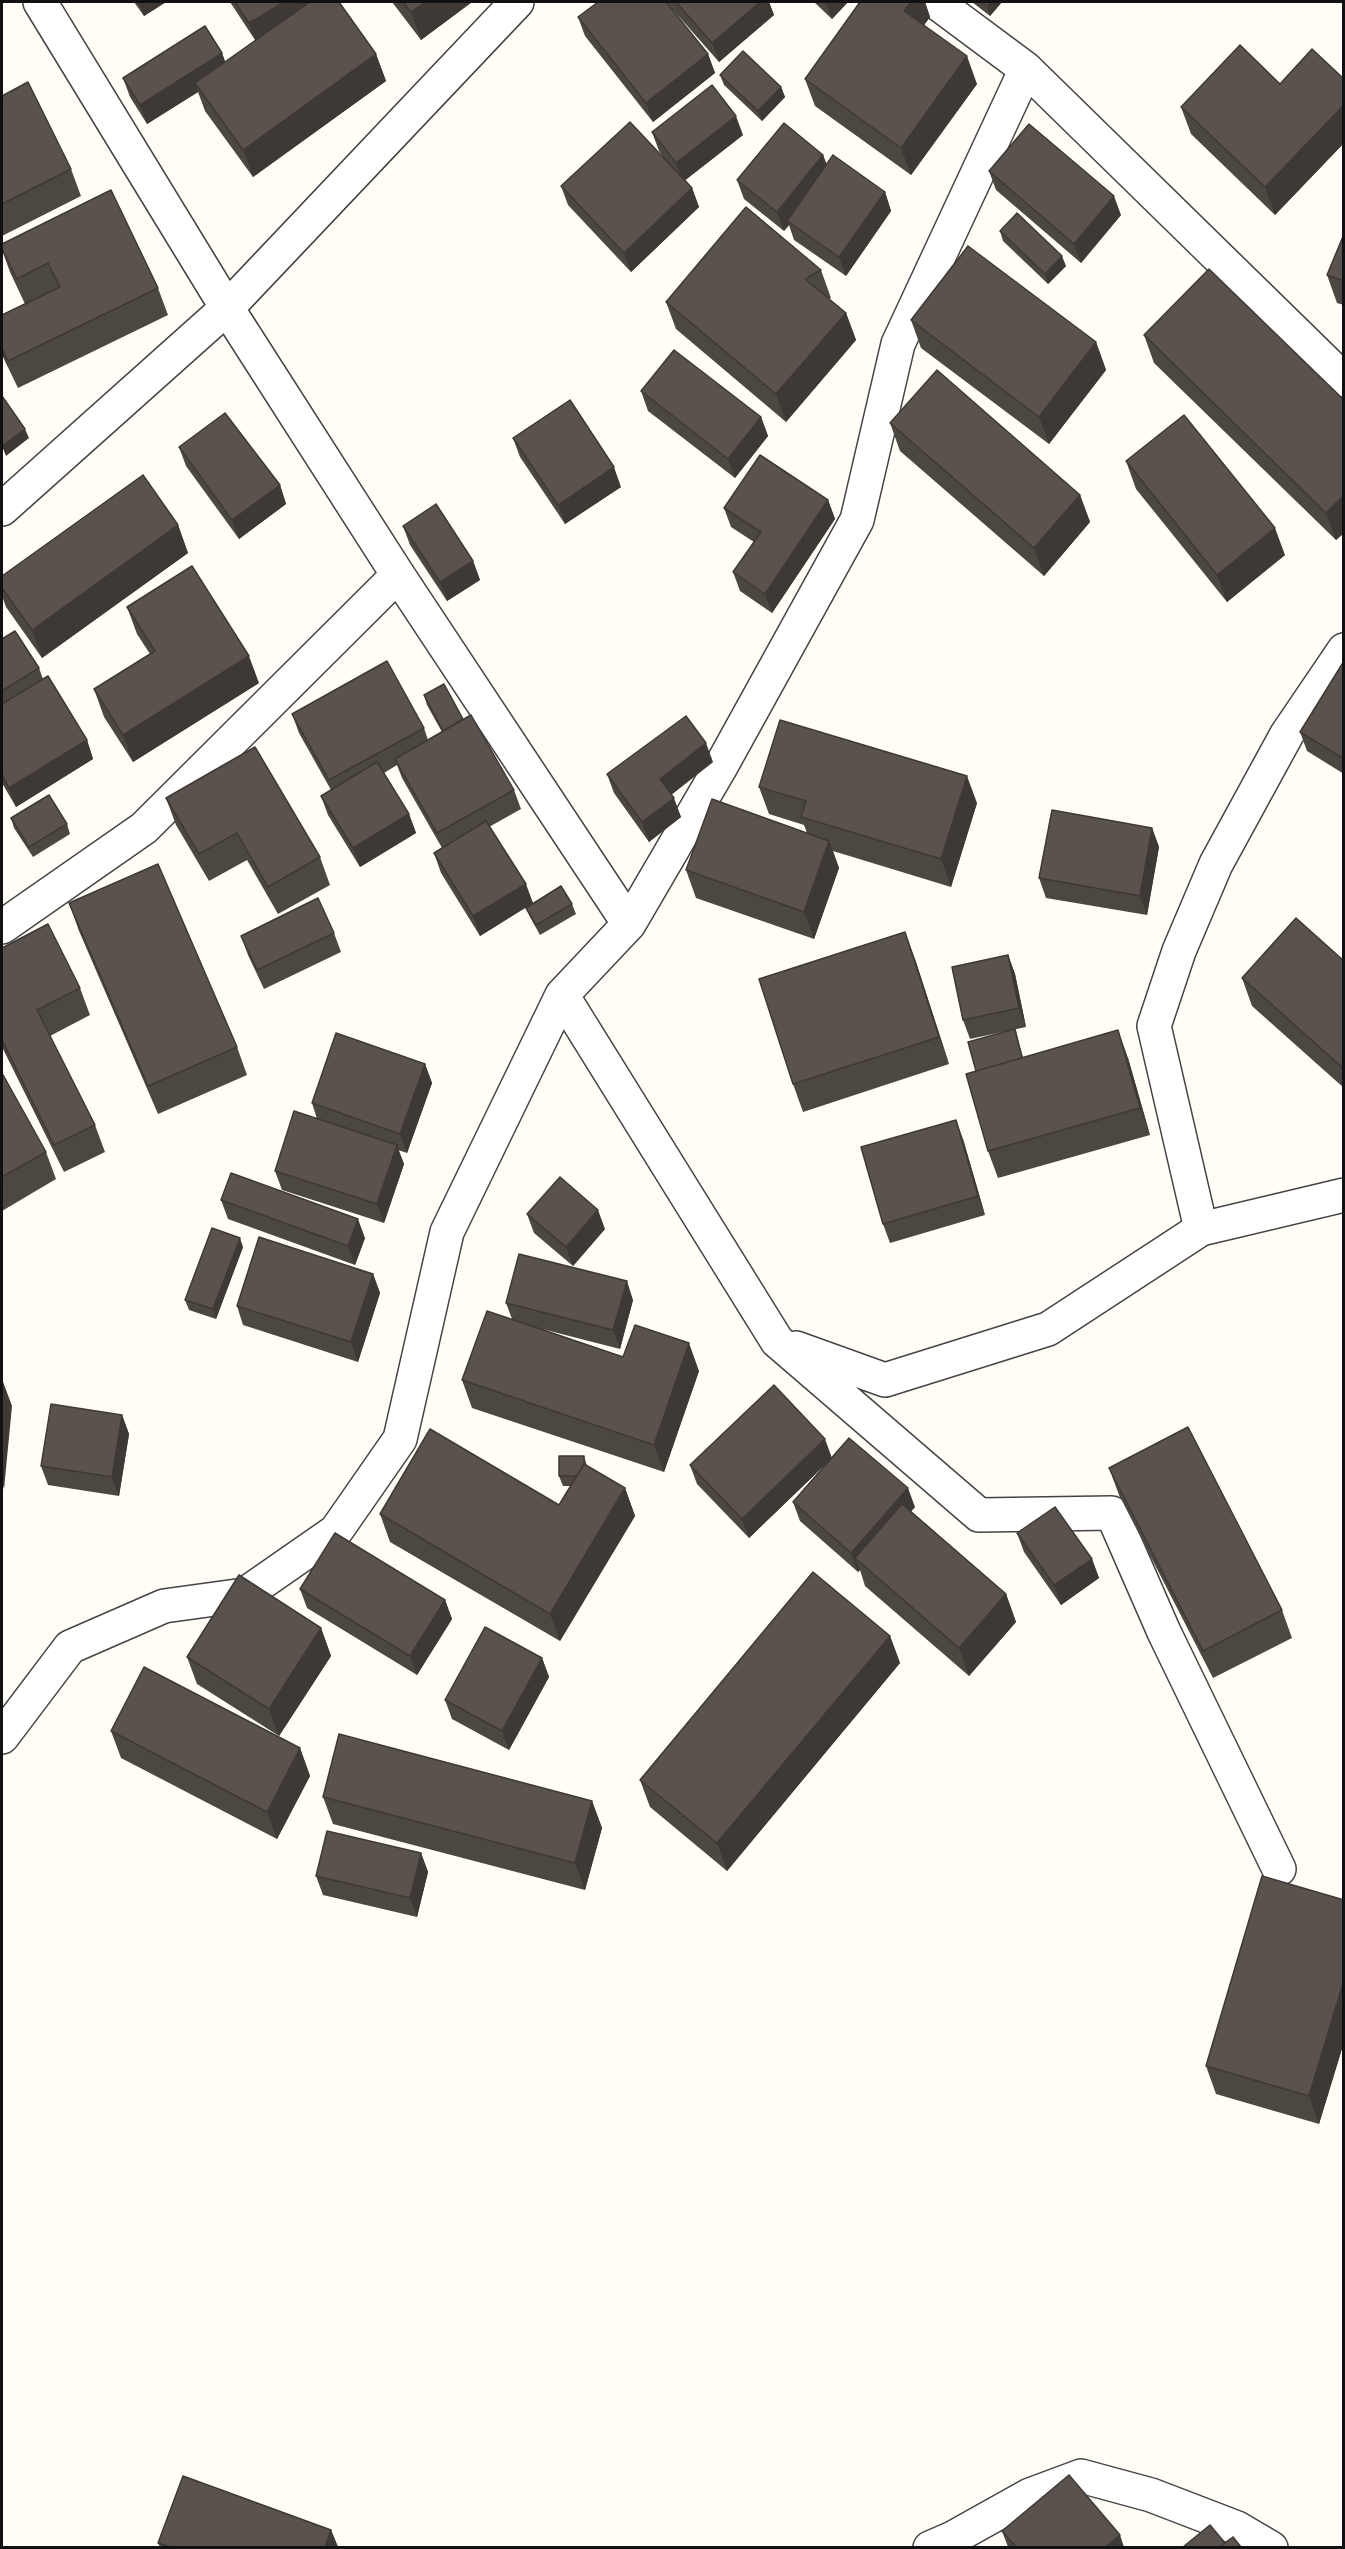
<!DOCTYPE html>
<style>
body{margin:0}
#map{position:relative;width:1345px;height:2549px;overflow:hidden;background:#fffdf5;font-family:"IBM Plex Serif",serif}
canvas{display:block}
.frame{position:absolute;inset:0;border:3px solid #111;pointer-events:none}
</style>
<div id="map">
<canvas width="1345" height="2549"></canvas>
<div class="frame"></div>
</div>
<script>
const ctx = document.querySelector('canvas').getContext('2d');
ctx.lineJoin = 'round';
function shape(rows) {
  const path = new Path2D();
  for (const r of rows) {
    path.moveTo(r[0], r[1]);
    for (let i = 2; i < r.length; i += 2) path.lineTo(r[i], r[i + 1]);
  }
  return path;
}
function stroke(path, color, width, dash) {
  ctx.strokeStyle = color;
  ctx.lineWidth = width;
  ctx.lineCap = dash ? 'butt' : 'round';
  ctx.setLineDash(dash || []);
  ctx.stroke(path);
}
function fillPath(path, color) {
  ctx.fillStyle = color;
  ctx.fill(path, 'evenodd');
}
const street = shape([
 [40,2,227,308,398,575,629,924],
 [936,2,1026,69,1344,380],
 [2,509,227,308,517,2],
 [2,927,144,828,398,575],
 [562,995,777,1341,979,1515,1112,1513,1164,1632,1279,1869],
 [1201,1229,1154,1026,1179,951,1216,864,1287,734,1344,650],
 [796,1348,885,1380,1048,1329,1201,1229,1344,1195],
 [2,1737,70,1647,164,1606,244,1595,336,1531,400,1439,447,1232,562,995,629,924,720,768,857,520,898,344,1026,69],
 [930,2548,953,2538,1030,2495,1081,2476,1151,2495,1237,2528,1271,2548]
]);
const wall = shape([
 [134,2,166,2,144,16],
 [230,2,339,2,376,54,386,81,253,177,205,111,198,92,147,124,130,97,123,78,222,53,225,62,255,40],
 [392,2,472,2,421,40],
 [666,2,769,2,774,15,719,62],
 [814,2,848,2,832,19],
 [860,2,925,2,930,17,924,25,977,84,911,175,815,106,805,79],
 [972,2,1002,2,990,16],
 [578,17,708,54,715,73,653,122,585,36],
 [720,75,781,87,785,97,762,121,724,85],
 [1344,79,1344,143,1275,215,1191,134,1181,107,1280,84],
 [2,96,71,169,81,196,2,236],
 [652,132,743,135,685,180,692,188,699,207,631,272,568,205,561,186,664,158,659,151],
 [823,155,827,165,885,192,891,211,846,276,794,240,789,225,784,231,744,199,737,180],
 [989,171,1121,215,1081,263,996,190],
 [1000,231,1066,266,1048,284,1003,241],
 [1344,234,1344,305,1337,303,1327,275],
 [2,244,158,288,168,315,18,388,2,355,2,315,25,304,10,272,2,250],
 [821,270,831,298,829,299,846,313,856,340,786,422,676,329,666,302],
 [911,320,1096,342,1106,370,1049,444,921,348],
 [1144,335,1344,400,1344,533,1336,540,1154,363],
 [641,391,761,417,768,436,735,478,648,411],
 [890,423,1080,495,1090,522,1044,576,900,451],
 [513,438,621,487,565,524,520,457],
 [179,447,280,485,286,504,239,539,186,466],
 [1126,461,1285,555,1227,602,1136,489],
 [828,500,835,519,772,613,740,591,733,572,754,542,731,527,724,508],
 [178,525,188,553,42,658,6,607,2,596,2,576],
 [403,526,473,561,480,580,447,601,410,545],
 [127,607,259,683,133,762,104,717,94,689,150,654,137,634],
 [2,639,39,668,43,679,87,740,93,759,16,807,2,783],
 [1344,661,1344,774,1307,751,1300,732],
 [424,695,463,719,514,790,521,809,489,827,533,903,480,936,441,873,434,853,442,848,402,778,397,765,384,773,409,814,416,833,360,867,328,815,321,796,331,790,299,733,292,714,424,728,428,740,442,732,427,705],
 [713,762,671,795,681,817,649,842,614,793,607,774],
 [759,787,977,803,951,887,833,851,839,868,814,939,696,898,686,870,807,833,804,825,769,814],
 [166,798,320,857,330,885,278,914,247,860,209,881,176,825],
 [11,818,67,824,70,834,33,857,14,828],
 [1152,828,1159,847,1147,915,1046,898,1039,878],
 [69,903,237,1047,247,1075,158,1114,79,931],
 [572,904,576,914,540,935,530,917,526,908],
 [334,933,341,952,264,989,248,955,241,936],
 [2,948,80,988,90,1015,50,1036,95,1125,105,1152,64,1172,2,1047],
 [1008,955,1015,974,1026,1027,970,1039,963,1020],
 [915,959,949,1064,803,1112,793,1084],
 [1344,961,1344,1088,1252,1006,1242,978],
 [1015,1029,1023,1057,1128,1058,1150,1135,998,1178,988,1151,976,1071],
 [425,1064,432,1083,407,1153,398,1150,404,1164,384,1223,282,1190,275,1171,317,1119,312,1103],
 [2,1073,46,1152,56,1179,2,1211],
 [963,1139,985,1215,890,1243,883,1224],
 [221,1200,365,1238,355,1265,228,1219],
 [527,1214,605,1229,573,1266,534,1233],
 [243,1247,216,1319,189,1310,185,1300],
 [373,1274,380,1293,358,1362,243,1325,237,1306],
 [633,1300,620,1349,542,1329,623,1357,699,1371,664,1472,472,1408,462,1380,512,1319,506,1303],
 [122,1415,129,1434,119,1496,48,1485,41,1466],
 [584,1456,587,1466,625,1488,635,1516,560,1641,390,1542,380,1514,559,1505,571,1486,563,1486,559,1476],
 [832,1457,915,1507,911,1511,1006,1594,1016,1622,969,1676,865,1586,860,1570,858,1572,800,1521,793,1502,826,1464,749,1538,697,1484,690,1465],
 [1109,1468,1282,1610,1292,1638,1213,1678,1119,1495],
 [1017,1533,1092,1559,1099,1578,1061,1605,1024,1552],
 [300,1589,445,1600,452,1619,417,1675,307,1608],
 [321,1628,331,1656,279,1736,197,1684,187,1657],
 [890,1636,900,1663,727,1871,650,1807,640,1780],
 [542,1658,549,1677,509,1750,452,1719,445,1700],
 [111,1731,300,1748,310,1776,277,1839,121,1758],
 [323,1797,592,1801,602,1828,585,1890,333,1824],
 [421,1853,428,1872,417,1917,323,1895,316,1876],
 [1344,1900,1344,2042,1319,2124,1216,2094,1206,2066],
 [331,2530,338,2547,160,2547,158,2543],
 [1002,2531,1124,2547,1008,2547]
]);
const shadedWall = shape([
 [138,2,166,2,144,16],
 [284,2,320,2,256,42,249,23],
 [425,2,472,2,421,40,411,12],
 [760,2,769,2,774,15,719,62,712,43],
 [826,2,848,2,832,19],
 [911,2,925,2,930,17,914,39,904,11],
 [991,2,1002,2,990,16,987,6],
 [222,53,229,72,195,83,198,92,147,124,140,105],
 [376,54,386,81,253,177,243,150],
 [708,54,715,73,653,122,646,103],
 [967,56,977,84,911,175,901,148],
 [781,87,785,97,762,121,758,111],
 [1344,105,1344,143,1275,215,1265,187],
 [736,116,743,135,683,182,676,163],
 [823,155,830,174,787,221,789,225,784,231,777,212],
 [692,188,699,207,631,272,624,253],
 [885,192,891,211,846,276,839,257],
 [1114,196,1121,215,1081,263,1074,244],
 [1062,256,1066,266,1048,284,1045,274],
 [846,313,856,340,786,422,776,394],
 [1096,342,1106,370,1049,444,1039,417],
 [761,417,768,436,735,478,728,459],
 [25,429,29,438,6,456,2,446],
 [614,467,621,487,565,524,558,505],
 [280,485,286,504,239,539,232,520],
 [1080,495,1090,522,1044,576,1034,548],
 [1344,495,1344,533,1336,540,1326,513],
 [828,500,835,519,772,613,765,594],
 [178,525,188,553,42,658,32,630],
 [1275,528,1285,555,1227,602,1217,575],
 [473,561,480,580,447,601,440,582],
 [249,656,259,683,133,762,123,735],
 [87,740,93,759,16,807,9,788],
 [706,743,713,762,667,798,660,779],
 [967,776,977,803,951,887,941,859],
 [674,798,681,817,649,842,642,822],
 [409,814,416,833,360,867,353,848],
 [1152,828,1159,847,1147,915,1140,896],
 [829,841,839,868,814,939,804,912],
 [526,884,533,903,480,936,473,916],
 [905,932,915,959,949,1064,939,1037],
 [1008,955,1015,974,1026,1027,1019,1008],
 [1118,1030,1128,1058,1150,1135,1140,1108],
 [425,1064,432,1083,407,1153,400,1134],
 [956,1120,963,1139,985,1215,978,1196],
 [397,1145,404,1164,384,1223,377,1204],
 [598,1210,605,1229,573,1266,566,1247],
 [358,1219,365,1238,355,1265,348,1246],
 [240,1238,243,1247,216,1319,213,1309],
 [373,1274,380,1293,358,1362,351,1342],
 [627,1281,633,1300,620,1349,613,1330],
 [689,1343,699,1371,664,1472,654,1445],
 [2,1379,12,1406,4,1489,2,1482],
 [122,1415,129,1434,119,1496,112,1477],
 [825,1439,832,1458,749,1538,742,1519],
 [625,1488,635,1516,560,1641,550,1614],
 [908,1488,915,1507,864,1565,855,1558,860,1570,858,1572,851,1553],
 [1092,1559,1099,1578,1061,1605,1054,1585],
 [1006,1594,1016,1622,969,1676,959,1648],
 [445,1600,452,1619,417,1675,410,1656],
 [321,1628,331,1656,279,1736,269,1709],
 [890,1636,900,1663,727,1871,717,1843],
 [542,1658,549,1677,509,1750,502,1731],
 [300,1748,310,1776,277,1839,267,1812],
 [592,1801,602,1828,585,1890,575,1863],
 [421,1853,428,1872,417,1917,410,1898],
 [1344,1980,1344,2042,1319,2124,1309,2096],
 [331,2530,338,2547,325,2547],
 [1120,2535,1124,2547,1105,2547]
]);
const building = shape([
 [235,2,284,2,249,23,235,2],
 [310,2,339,2,376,54,243,150,195,83,310,2],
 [403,2,425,2,411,12,403,2],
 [598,2,666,2,708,54,646,103,578,17,598,2],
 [676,2,760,2,712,43,676,2],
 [860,2,911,2,904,11,967,56,901,148,805,79,860,2],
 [981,2,991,2,987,6,981,2],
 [205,26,222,53,140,105,123,78,205,26],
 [1240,45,1280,84,1312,49,1344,79,1344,105,1265,187,1181,107,1240,45],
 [743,51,781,87,758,111,720,75,743,51],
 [28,82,71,169,2,204,2,96,28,82],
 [712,85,736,116,676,163,652,132,712,85],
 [630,122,692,188,624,253,561,186,630,122],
 [784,123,823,155,777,212,737,180,784,123],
 [1029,124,1114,196,1074,244,989,171,1029,124],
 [833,155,885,192,839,257,787,221,833,155],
 [111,190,158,288,8,361,2,348,2,315,60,287,48,263,17,279,2,249,2,244,111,190],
 [746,207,821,270,805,279,846,313,776,394,666,302,746,207],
 [1017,213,1062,256,1045,274,1000,231,1017,213],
 [1344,234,1344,281,1327,275,1344,234],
 [968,246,1096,342,1039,417,911,320,968,246],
 [1209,269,1344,400,1344,495,1326,513,1144,335,1209,269],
 [674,350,761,417,728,459,641,391,674,350],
 [937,370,1080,495,1034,548,890,423,937,370],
 [2,396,25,429,2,446,2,396],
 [570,400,614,467,558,505,513,438,570,400],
 [225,413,280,485,232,520,179,447,225,413],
 [1184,415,1275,528,1217,575,1126,461,1184,415],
 [760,455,828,500,765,594,733,572,761,532,724,508,760,455],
 [143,475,178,525,32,630,2,588,2,576,143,475],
 [436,504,473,561,440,582,403,526,436,504],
 [192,566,249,656,123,735,94,689,155,651,127,607,192,566],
 [15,631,39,668,2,691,2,639,15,631],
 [387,661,424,728,329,780,292,714,387,661],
 [1344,661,1344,759,1300,732,1344,661],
 [48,676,87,740,9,788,2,775,2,704,48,676],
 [444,684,463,719,443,731,424,695,444,684],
 [471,715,514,790,437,833,395,759,471,715],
 [686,716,706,743,660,779,674,798,642,822,607,774,686,716],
 [780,720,967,776,941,859,801,817,806,801,759,787,780,720],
 [255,747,320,857,268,887,237,833,199,854,166,798,255,747],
 [377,762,409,814,353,848,321,796,377,762],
 [49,795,67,824,29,847,11,818,49,795],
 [712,799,829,841,804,912,686,870,712,799],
 [1052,810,1152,828,1140,896,1039,878,1052,810],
 [486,821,526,884,473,916,434,853,486,821],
 [158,864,237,1047,148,1086,69,903,158,864],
 [561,886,572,904,536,925,526,908,561,886],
 [318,898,334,933,257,970,241,936,318,898],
 [1296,918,1344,961,1344,1069,1242,978,1296,918],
 [48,924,80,988,37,1010,95,1125,54,1145,2,1040,2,948,48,924],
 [905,932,939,1037,793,1084,759,979,905,932],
 [1008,955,1019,1008,963,1020,952,967,1008,955],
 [1015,1029,1022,1058,976,1071,968,1042,1015,1029],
 [1118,1030,1140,1108,988,1151,966,1074,1118,1030],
 [336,1033,425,1064,400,1134,312,1103,336,1033],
 [2,1073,46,1152,2,1177,2,1073],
 [294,1111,397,1145,377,1204,275,1171,294,1111],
 [956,1120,978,1196,883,1224,861,1147,956,1120],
 [231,1173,358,1219,348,1246,221,1200,231,1173],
 [560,1177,598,1210,566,1247,527,1214,560,1177],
 [212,1228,240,1238,213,1309,185,1300,212,1228],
 [259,1237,373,1274,351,1342,237,1306,259,1237],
 [519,1254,627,1281,613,1330,506,1303,519,1254],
 [487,1311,623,1357,635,1325,689,1343,654,1445,462,1380,487,1311],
 [774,1385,825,1439,742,1519,690,1465,774,1385],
 [51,1404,122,1415,112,1477,41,1466,51,1404],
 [1188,1427,1282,1610,1203,1651,1109,1468,1188,1427],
 [430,1429,559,1505,584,1464,625,1488,550,1614,380,1514,430,1429],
 [849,1438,908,1488,851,1553,793,1502,849,1438],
 [559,1456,584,1456,584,1464,577,1476,559,1476,559,1456],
 [902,1504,1006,1594,959,1648,855,1558,902,1504],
 [1055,1507,1092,1559,1054,1585,1017,1533,1055,1507],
 [335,1533,445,1600,410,1656,300,1589,335,1533],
 [813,1572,890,1636,717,1843,640,1780,813,1572],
 [239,1575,321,1628,269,1709,187,1657,239,1575],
 [485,1627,542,1658,502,1731,445,1700,485,1627],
 [144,1667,300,1748,267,1812,111,1731,144,1667],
 [339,1734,592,1801,575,1863,323,1797,339,1734],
 [327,1831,421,1853,410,1898,316,1876,327,1831],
 [1262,1876,1344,1900,1344,1980,1309,2096,1206,2066,1262,1876],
 [1069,2475,1120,2535,1105,2547,1016,2547,1002,2531,1069,2475],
 [183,2476,331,2530,325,2547,171,2547,158,2543,183,2476],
 [1210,2525,1225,2543,1219,2547,1183,2547,1210,2525],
 [1233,2537,1241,2547,1219,2547,1233,2537]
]);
stroke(street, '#444', 36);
stroke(street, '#fff', 33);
fillPath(wall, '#4d4742');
fillPath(shadedWall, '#3f3936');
fillPath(building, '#5a524d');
stroke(building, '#3f3936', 1.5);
</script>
